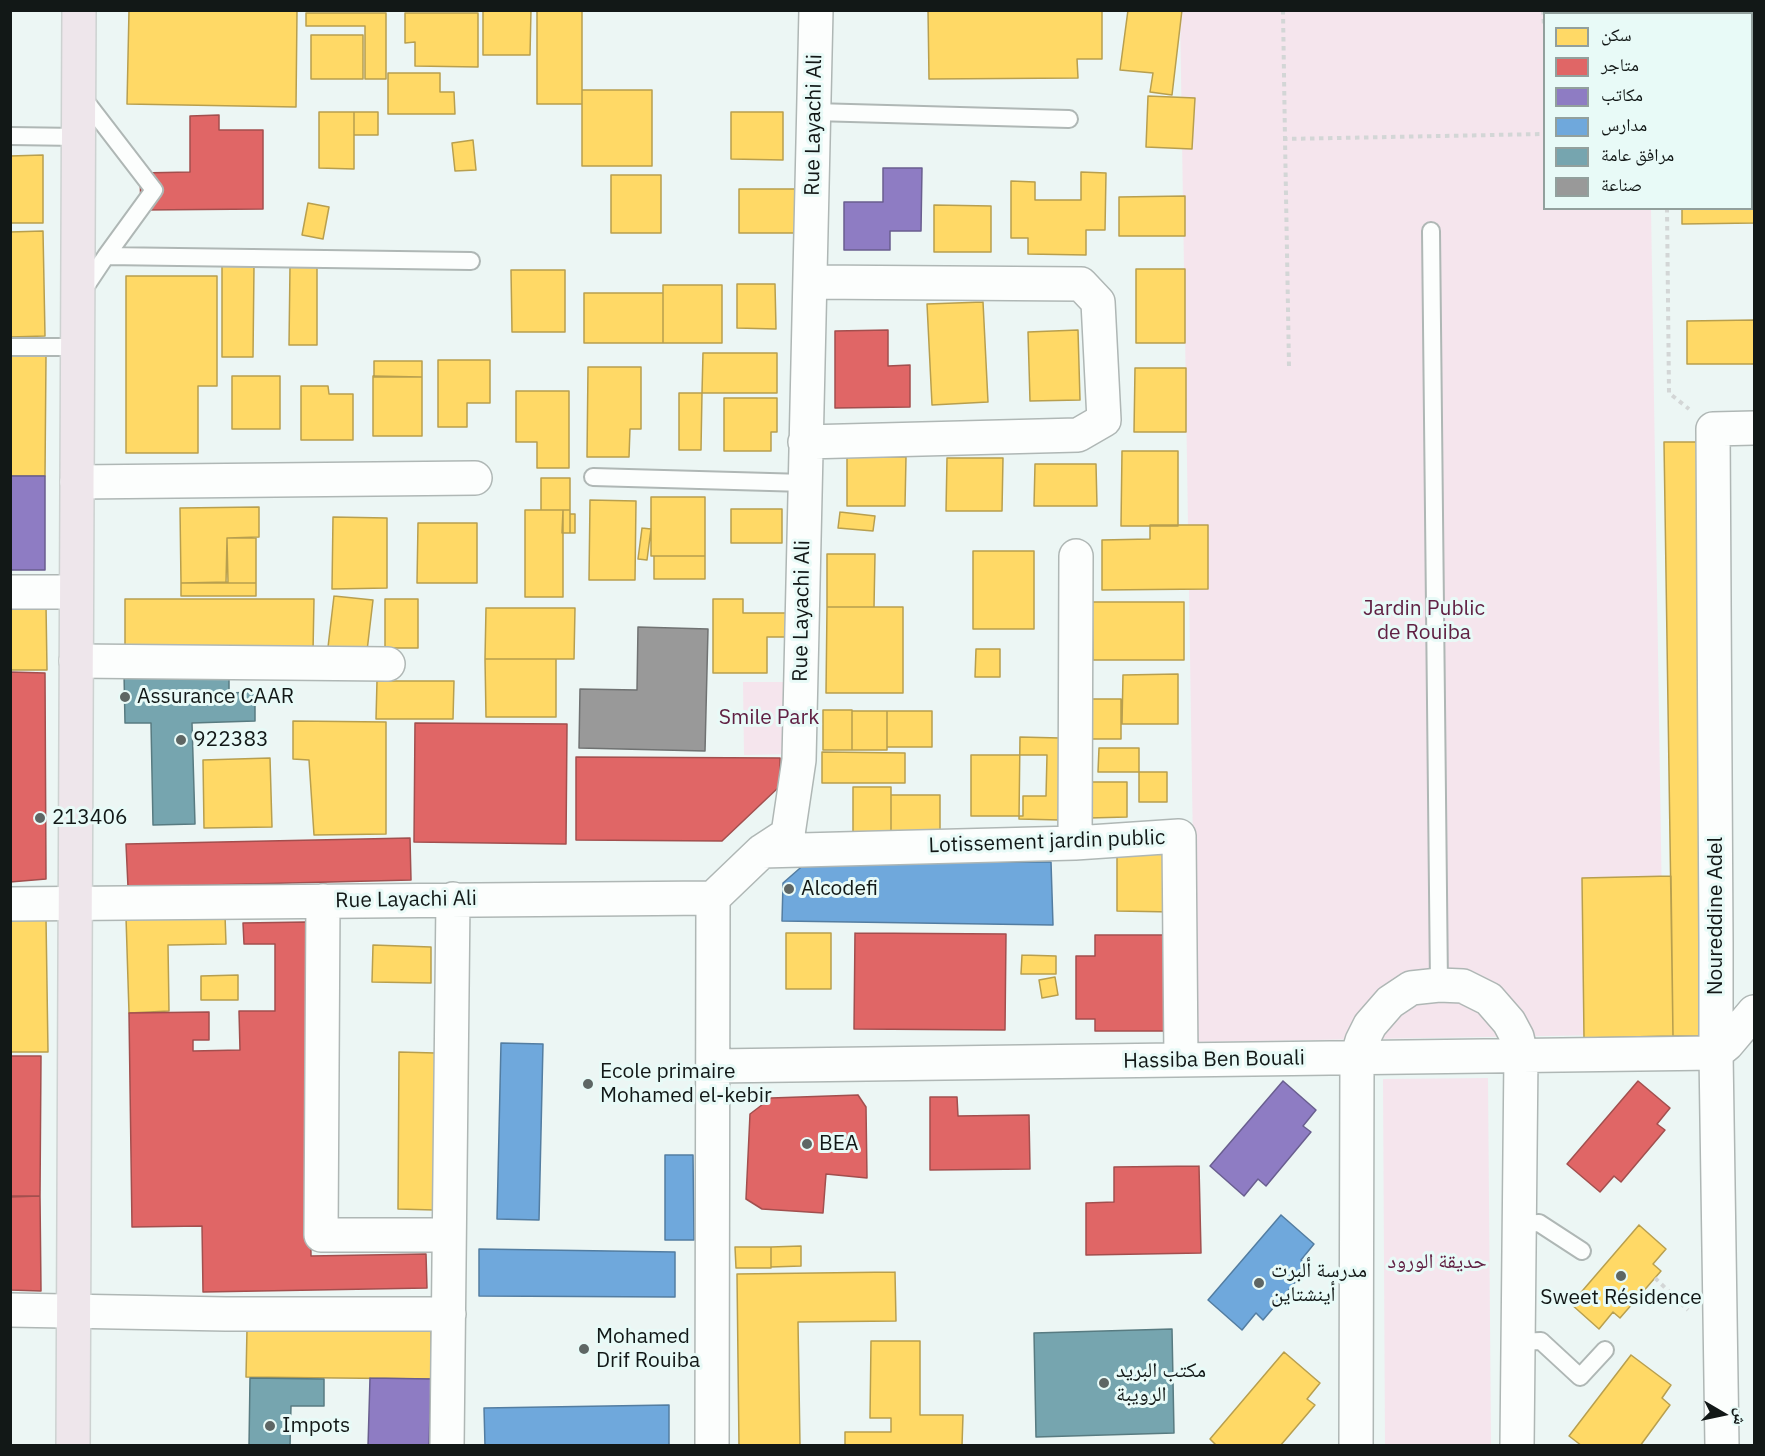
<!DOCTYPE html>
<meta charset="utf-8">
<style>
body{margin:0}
#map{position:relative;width:1765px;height:1456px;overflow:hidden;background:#ecf6f4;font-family:"IBM Plex Sans","Noto Naskh Arabic",sans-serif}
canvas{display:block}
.frame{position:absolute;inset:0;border:12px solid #121817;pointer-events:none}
.legend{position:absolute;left:1543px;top:12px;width:210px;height:198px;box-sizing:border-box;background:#e8faf7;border:2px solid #92a09d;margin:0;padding:8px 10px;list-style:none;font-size:18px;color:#121817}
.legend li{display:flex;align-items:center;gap:12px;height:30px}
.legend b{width:30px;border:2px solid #92a09d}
.north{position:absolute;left:1693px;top:1384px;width:60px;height:60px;-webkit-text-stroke:4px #e8faf7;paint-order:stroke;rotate:99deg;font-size:16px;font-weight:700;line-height:24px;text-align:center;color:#121817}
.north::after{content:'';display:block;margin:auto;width:21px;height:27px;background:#121817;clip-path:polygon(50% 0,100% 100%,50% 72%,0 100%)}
</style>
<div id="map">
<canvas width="1765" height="1456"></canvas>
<div class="frame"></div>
<ul class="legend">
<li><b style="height:16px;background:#ffd966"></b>سكن</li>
<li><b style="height:16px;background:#e06666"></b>متاجر</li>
<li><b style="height:16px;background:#8e7cc3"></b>مكاتب</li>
<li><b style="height:16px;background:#6fa8dc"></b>مدارس</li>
<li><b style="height:16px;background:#76a5af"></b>مرافق عامة</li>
<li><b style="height:16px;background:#999"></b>صناعة</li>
</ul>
<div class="north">ش</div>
</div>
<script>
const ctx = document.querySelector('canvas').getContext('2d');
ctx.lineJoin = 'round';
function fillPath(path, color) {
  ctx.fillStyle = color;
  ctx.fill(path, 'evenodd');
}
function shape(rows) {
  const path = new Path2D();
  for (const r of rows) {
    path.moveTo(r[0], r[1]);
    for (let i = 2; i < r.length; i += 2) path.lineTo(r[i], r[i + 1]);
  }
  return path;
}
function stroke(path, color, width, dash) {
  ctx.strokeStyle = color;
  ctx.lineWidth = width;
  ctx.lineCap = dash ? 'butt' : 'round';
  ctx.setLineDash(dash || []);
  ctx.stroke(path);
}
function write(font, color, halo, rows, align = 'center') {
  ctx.font = font + ' "IBM Plex Sans","Noto Naskh Arabic",sans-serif';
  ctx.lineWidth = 6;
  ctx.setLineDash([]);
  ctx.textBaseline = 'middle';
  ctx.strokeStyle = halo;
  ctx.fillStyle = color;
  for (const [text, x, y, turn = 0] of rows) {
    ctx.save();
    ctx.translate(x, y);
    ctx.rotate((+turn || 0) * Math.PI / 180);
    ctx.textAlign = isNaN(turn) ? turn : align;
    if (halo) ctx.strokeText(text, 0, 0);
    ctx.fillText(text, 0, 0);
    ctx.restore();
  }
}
const green = shape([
 [1180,11,1648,11,1648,14,1544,14,1544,208,1651,209,1664,1034,1196,1042],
 [743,682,794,682,794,754,744,755],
 [1488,1078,1491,1445,1385,1445,1383,1079]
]);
const homes = shape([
 [129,10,297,11,296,107,127,104,129,10],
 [483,10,531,10,530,55,483,55,483,10],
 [537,10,582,10,582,104,537,104,537,10],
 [928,10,1102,10,1102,59,1077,59,1078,78,929,79,928,10],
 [1128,10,1182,10,1172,95,1150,92,1153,73,1120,70,1128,10],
 [306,13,386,13,386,79,365,79,365,26,306,26,306,13],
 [405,13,478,13,478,67,415,66,415,42,405,43,405,13],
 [311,35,363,35,363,79,311,79,311,35],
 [1752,39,1754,39,1754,84,1752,84,1752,39],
 [388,73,440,73,440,92,454,92,455,114,388,114,388,73],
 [582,90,652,90,652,166,582,166,582,90],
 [1148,96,1195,98,1192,149,1146,147,1148,96],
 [319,112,354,112,354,169,319,168,319,112],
 [354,112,378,112,378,135,354,135,354,112],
 [731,112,783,112,783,160,731,159,731,112],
 [473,140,476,170,455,171,452,143,473,140],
 [43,155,43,223,10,223,10,156,43,155],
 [1081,172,1106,173,1105,230,1086,230,1086,255,1028,254,1028,238,1011,238,1011,181,1035,182,1035,200,1081,200,1081,172],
 [611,175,661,175,661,233,611,233,611,175],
 [1752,176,1754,176,1754,223,1682,224,1682,208,1752,208,1752,176],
 [739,189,802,189,802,233,739,233,739,189],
 [1185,196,1185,236,1119,236,1119,197,1185,196],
 [308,203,329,207,323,239,302,235,308,203],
 [934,205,991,206,991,252,934,252,934,205],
 [43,231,45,336,10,337,10,232,43,231],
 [222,266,254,266,253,357,222,357,222,266],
 [290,267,317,267,317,345,289,345,290,267],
 [1136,269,1185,269,1185,343,1136,343,1136,269],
 [511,270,565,270,565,332,512,332,511,270],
 [126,276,217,276,217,386,198,386,198,453,126,453,126,276],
 [737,284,775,284,776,329,737,328,737,284],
 [663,285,722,285,722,343,663,343,663,285],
 [584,293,663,293,663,343,584,343,584,293],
 [983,302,988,402,932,405,927,304,983,302],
 [1754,320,1754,364,1687,364,1687,321,1754,320],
 [1078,330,1080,400,1030,401,1028,332,1078,330],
 [703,353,777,353,777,393,702,393,703,353],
 [10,356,46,356,45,476,10,476,10,356],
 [438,360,490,360,490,403,467,403,467,427,438,427,438,360],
 [374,361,422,361,422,377,374,377,374,361],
 [588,367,641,367,641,429,630,429,629,457,587,457,588,367],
 [1135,368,1186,368,1186,432,1134,432,1135,368],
 [232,376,280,376,280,429,232,429,232,376],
 [373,376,422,377,422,436,373,436,373,376],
 [301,386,328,386,329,394,353,394,353,440,301,440,301,386],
 [516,391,569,391,569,468,537,468,537,442,516,442,516,391],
 [679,393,702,393,701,450,679,450,679,393],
 [724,398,777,398,777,432,771,432,771,451,724,451,724,398],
 [1664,442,1697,442,1706,1036,1673,1036,1664,442],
 [1122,451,1178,451,1178,526,1121,526,1122,451],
 [847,457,906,457,905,506,847,506,847,457],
 [947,458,1003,458,1002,511,946,511,947,458],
 [1035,464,1096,464,1097,506,1034,506,1035,464],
 [541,478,570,478,570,510,541,510,541,478],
 [651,497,705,497,705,556,651,556,651,497],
 [590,500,636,501,635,580,589,580,590,500],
 [259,507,259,537,227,538,228,582,181,583,180,508,259,507],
 [731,509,782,509,782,543,731,543,731,509],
 [525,510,563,510,563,597,525,597,525,510],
 [563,510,570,510,570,533,562,533,563,510],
 [840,512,875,516,873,531,838,528,840,512],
 [570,514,575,514,575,533,570,533,570,514],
 [333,517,387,518,387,588,332,589,333,517],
 [418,523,477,523,477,583,417,583,418,523],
 [1150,525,1208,525,1208,589,1102,590,1102,540,1150,539,1150,525],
 [642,528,651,529,647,560,638,559,642,528],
 [227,538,256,538,256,583,226,583,227,538],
 [973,551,1034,551,1034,629,973,629,973,551],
 [827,554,875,554,874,607,827,607,827,554],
 [654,556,705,556,705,579,654,579,654,556],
 [181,583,256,583,256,596,181,596,181,583],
 [334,596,373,600,367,651,328,647,334,596],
 [125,599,314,599,313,652,125,651,125,599],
 [385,599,418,599,418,648,385,648,385,599],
 [713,599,743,599,743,613,786,613,787,637,767,637,767,673,713,673,713,599],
 [1092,602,1184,602,1184,660,1093,660,1092,602],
 [10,605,46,605,47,670,10,670,10,605],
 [827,607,903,607,903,693,826,693,827,607],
 [486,608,575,608,574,659,485,659,486,608],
 [976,649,1000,649,1000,677,975,677,976,649],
 [485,659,556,659,556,717,486,717,485,659],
 [1178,674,1178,724,1122,724,1123,675,1178,674],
 [377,681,454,681,453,719,376,719,377,681],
 [1091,699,1121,699,1121,739,1091,739,1091,699],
 [823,710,852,710,852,750,823,750,823,710],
 [852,711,887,711,887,750,852,750,852,711],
 [887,711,932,711,932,747,887,747,887,711],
 [293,721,386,722,386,834,314,835,309,760,293,759,293,721],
 [1020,737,1060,738,1060,820,1019,819,1020,737],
 [1099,748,1139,748,1139,772,1098,772,1099,748],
 [822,752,905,753,905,783,822,783,822,752],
 [971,755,1047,755,1046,796,1023,796,1023,816,971,816,971,755],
 [270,758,272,827,204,828,203,760,270,758],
 [1139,772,1167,772,1167,802,1139,802,1139,772],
 [1089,782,1127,782,1127,817,1089,818,1089,782],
 [853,787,891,787,891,842,853,842,853,787],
 [891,795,940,795,940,842,891,842,891,795],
 [1117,850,1173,850,1173,912,1117,911,1117,850],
 [1671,876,1673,1036,1584,1038,1582,878,1671,876],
 [225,915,226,944,168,945,169,1011,129,1013,126,917,225,915],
 [46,918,48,1052,10,1052,10,919,46,918],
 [786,933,831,933,831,989,786,989,786,933],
 [373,945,431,947,431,983,372,982,373,945],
 [1022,955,1056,956,1056,974,1021,974,1022,955],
 [238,975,238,1000,201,1000,201,976,238,975],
 [1055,977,1058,995,1042,998,1039,980,1055,977],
 [399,1052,435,1053,434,1210,398,1209,399,1052],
 [1639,1225,1666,1249,1653,1264,1661,1271,1620,1318,1613,1312,1599,1329,1571,1304,1639,1225],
 [801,1246,801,1266,771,1267,771,1247,801,1246],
 [735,1247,771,1247,771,1268,736,1268,735,1247],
 [895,1272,896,1321,798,1322,800,1446,739,1446,737,1274,895,1272],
 [247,1329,431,1331,431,1379,246,1377,247,1329],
 [871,1341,920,1341,920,1415,963,1415,962,1446,845,1446,845,1432,891,1432,891,1418,870,1418,871,1341],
 [1284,1352,1320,1383,1307,1399,1315,1405,1280,1446,1217,1446,1210,1439,1284,1352],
 [1631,1355,1671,1385,1662,1398,1670,1405,1640,1446,1582,1446,1569,1436,1631,1355]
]);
const shops = shape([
 [219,115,219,130,263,130,263,209,141,210,140,173,190,172,190,116,219,115],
 [888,330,888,366,910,365,910,407,835,408,835,331,888,330],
 [10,672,45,673,46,879,10,882,10,672],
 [415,723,567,724,566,844,414,842,415,723],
 [576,757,780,758,780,786,722,841,576,840,576,757],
 [410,838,411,880,128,887,126,844,410,838],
 [307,922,311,1256,426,1254,427,1288,203,1292,202,1226,132,1227,129,1013,209,1012,209,1040,193,1040,193,1051,240,1050,239,1011,275,1011,275,944,244,944,243,923,307,922],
 [855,933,1006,934,1005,1030,854,1029,855,933],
 [1095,935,1175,935,1174,1031,1095,1031,1095,1019,1076,1019,1076,956,1095,956,1095,935],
 [10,1056,41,1056,40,1196,10,1196,10,1056],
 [1638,1081,1670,1108,1657,1124,1665,1130,1621,1182,1614,1176,1600,1192,1567,1164,1638,1081],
 [858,1095,866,1107,867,1178,826,1174,823,1213,762,1209,746,1199,750,1114,771,1098,858,1095],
 [930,1097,957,1097,958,1116,1029,1115,1030,1169,930,1170,930,1097],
 [1199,1166,1201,1253,1086,1255,1086,1203,1114,1202,1114,1167,1199,1166],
 [40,1196,41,1291,10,1290,10,1197,40,1196]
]);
const offices = shape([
 [883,168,922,168,921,231,890,231,890,250,844,250,844,202,883,202,883,168],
 [10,476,45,476,45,570,10,570,10,476],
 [1283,1081,1316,1110,1303,1126,1311,1132,1266,1186,1258,1179,1244,1196,1210,1166,1283,1081],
 [370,1378,431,1379,429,1446,368,1446,370,1378]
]);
const schools = shape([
 [807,862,1051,862,1053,925,782,921,783,883,807,862],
 [501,1043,543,1044,539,1220,497,1219,501,1043],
 [665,1155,693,1155,694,1240,665,1240,665,1155],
 [1281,1215,1314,1244,1301,1260,1309,1266,1263,1320,1256,1313,1242,1330,1208,1300,1281,1215],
 [479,1249,675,1252,675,1297,479,1296,479,1249],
 [669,1405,669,1446,485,1446,484,1408,669,1405]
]);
const public = shape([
 [229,671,229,693,255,692,255,721,192,723,195,824,153,825,151,723,125,723,124,673,229,671],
 [1172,1329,1174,1433,1036,1437,1034,1333,1172,1329],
 [250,1378,324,1379,324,1406,291,1406,290,1446,249,1446,250,1378]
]);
const industry = shape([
 [638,627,708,629,705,751,579,748,580,689,637,690,638,627]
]);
const path = shape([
 [1283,10,1285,139],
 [1543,10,1544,27],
 [1664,10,1664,14],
 [1667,208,1669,393,1689,409],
 [1289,366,1285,139,1544,134],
 [1655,1278,1688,1310]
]);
const service = shape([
 [81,95,154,190,106,256,82,292],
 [814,112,1069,119],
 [10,136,78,137],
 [1431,231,1439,985],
 [106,256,471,261],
 [10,347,77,347],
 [593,477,805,483],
 [1519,1224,1539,1223,1582,1251],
 [1518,1342,1541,1341,1580,1377,1605,1350]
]);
const minor = shape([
 [805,442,1078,435,1104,420,1098,302,1081,284,811,282],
 [77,482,475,478],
 [10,592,76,592],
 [76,661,388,664],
 [1075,843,1076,556],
 [762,851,1075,843,1179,836,1181,1060],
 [323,901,321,1235,449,1235],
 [10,904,713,898,762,851,788,834,799,760,816,10],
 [713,1066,1716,1053,1727,1044,1754,1012],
 [10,1310,226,1314,449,1314],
 [447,1446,453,899],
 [712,1446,713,898],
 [1356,1446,1357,1058,1362,1041,1370,1025,1390,1002,1411,988,1439,985,1463,986,1489,999,1509,1022,1517,1037,1521,1055,1517,1446],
 [1722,1446,1716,1053,1716,942,1713,429,1754,428]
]);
const trunk = shape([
 [73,1446,79,10]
]);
const markers = [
 [125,697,6,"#5e6664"],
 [181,740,6,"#5e6664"],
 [40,818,6,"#5e6664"],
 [789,889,6,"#5e6664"],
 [588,1084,6,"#5e6664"],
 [807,1144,6,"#5e6664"],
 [1621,1276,6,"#5e6664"],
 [1259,1283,6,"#5e6664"],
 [584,1349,6,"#5e6664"],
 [1104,1383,6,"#5e6664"],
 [270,1426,6,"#5e6664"]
];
const streetNames = [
 ["Rue Layachi Ali",814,125,-89],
 ["Rue Layachi Ali",802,611,-89],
 ["Lotissement jardin public",1047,842,-2],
 ["Rue Layachi Ali",406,900,-1],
 ["Noureddine Adel",1716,916,-90],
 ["Hassiba Ben Bouali",1214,1060,-1]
];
const parkNames = [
 ["Jardin Public",1424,609],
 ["de Rouiba",1424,633],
 ["Smile Park",769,718],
 ["حديقة الورود",1437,1262]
];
const poiNames = [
 ["Assurance CAAR",137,697],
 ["922383",193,740],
 ["213406",52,818],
 ["Alcodefi",801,889],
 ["Ecole primaire",600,1072],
 ["Mohamed el-kebir",600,1096],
 ["BEA",819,1144],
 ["مدرسة ألبرت",1271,1271],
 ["أينشتاين",1271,1295],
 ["Sweet Résidence",1621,1298,"center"],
 ["Mohamed",596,1337],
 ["Drif Rouiba",596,1361],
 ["مكتب البريد",1116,1371],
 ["الرويبة",1116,1395],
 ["Impots",282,1426]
];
fillPath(green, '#f5e5ed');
fillPath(homes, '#ffd966');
stroke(homes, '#b89f4e', 1.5);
fillPath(shops, '#e06666');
stroke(shops, '#a24f4e', 1.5);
fillPath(offices, '#8e7cc3');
stroke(offices, '#695e8f', 1.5);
fillPath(schools, '#6fa8dc');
stroke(schools, '#537da1', 1.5);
fillPath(public, '#76a5af');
stroke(public, '#587b81', 1.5);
fillPath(industry, '#999');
stroke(industry, '#707272', 1.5);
stroke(service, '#afb7b5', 20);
stroke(minor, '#afb7b5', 36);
stroke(trunk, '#cdd2d1', 36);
stroke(path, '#d3d6d6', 4, [4.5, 4.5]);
stroke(service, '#fcfefd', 16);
stroke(minor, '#fcfefd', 33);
stroke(trunk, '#eee6eb', 33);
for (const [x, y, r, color] of markers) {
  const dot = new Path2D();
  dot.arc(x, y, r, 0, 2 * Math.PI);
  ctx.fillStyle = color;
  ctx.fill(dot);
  stroke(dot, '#e8faf7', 2);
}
write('21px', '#121817', '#e8faf7', streetNames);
write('21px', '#602043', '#e8faf7', parkNames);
write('21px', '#121817', '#e8faf7', poiNames, 'left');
</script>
